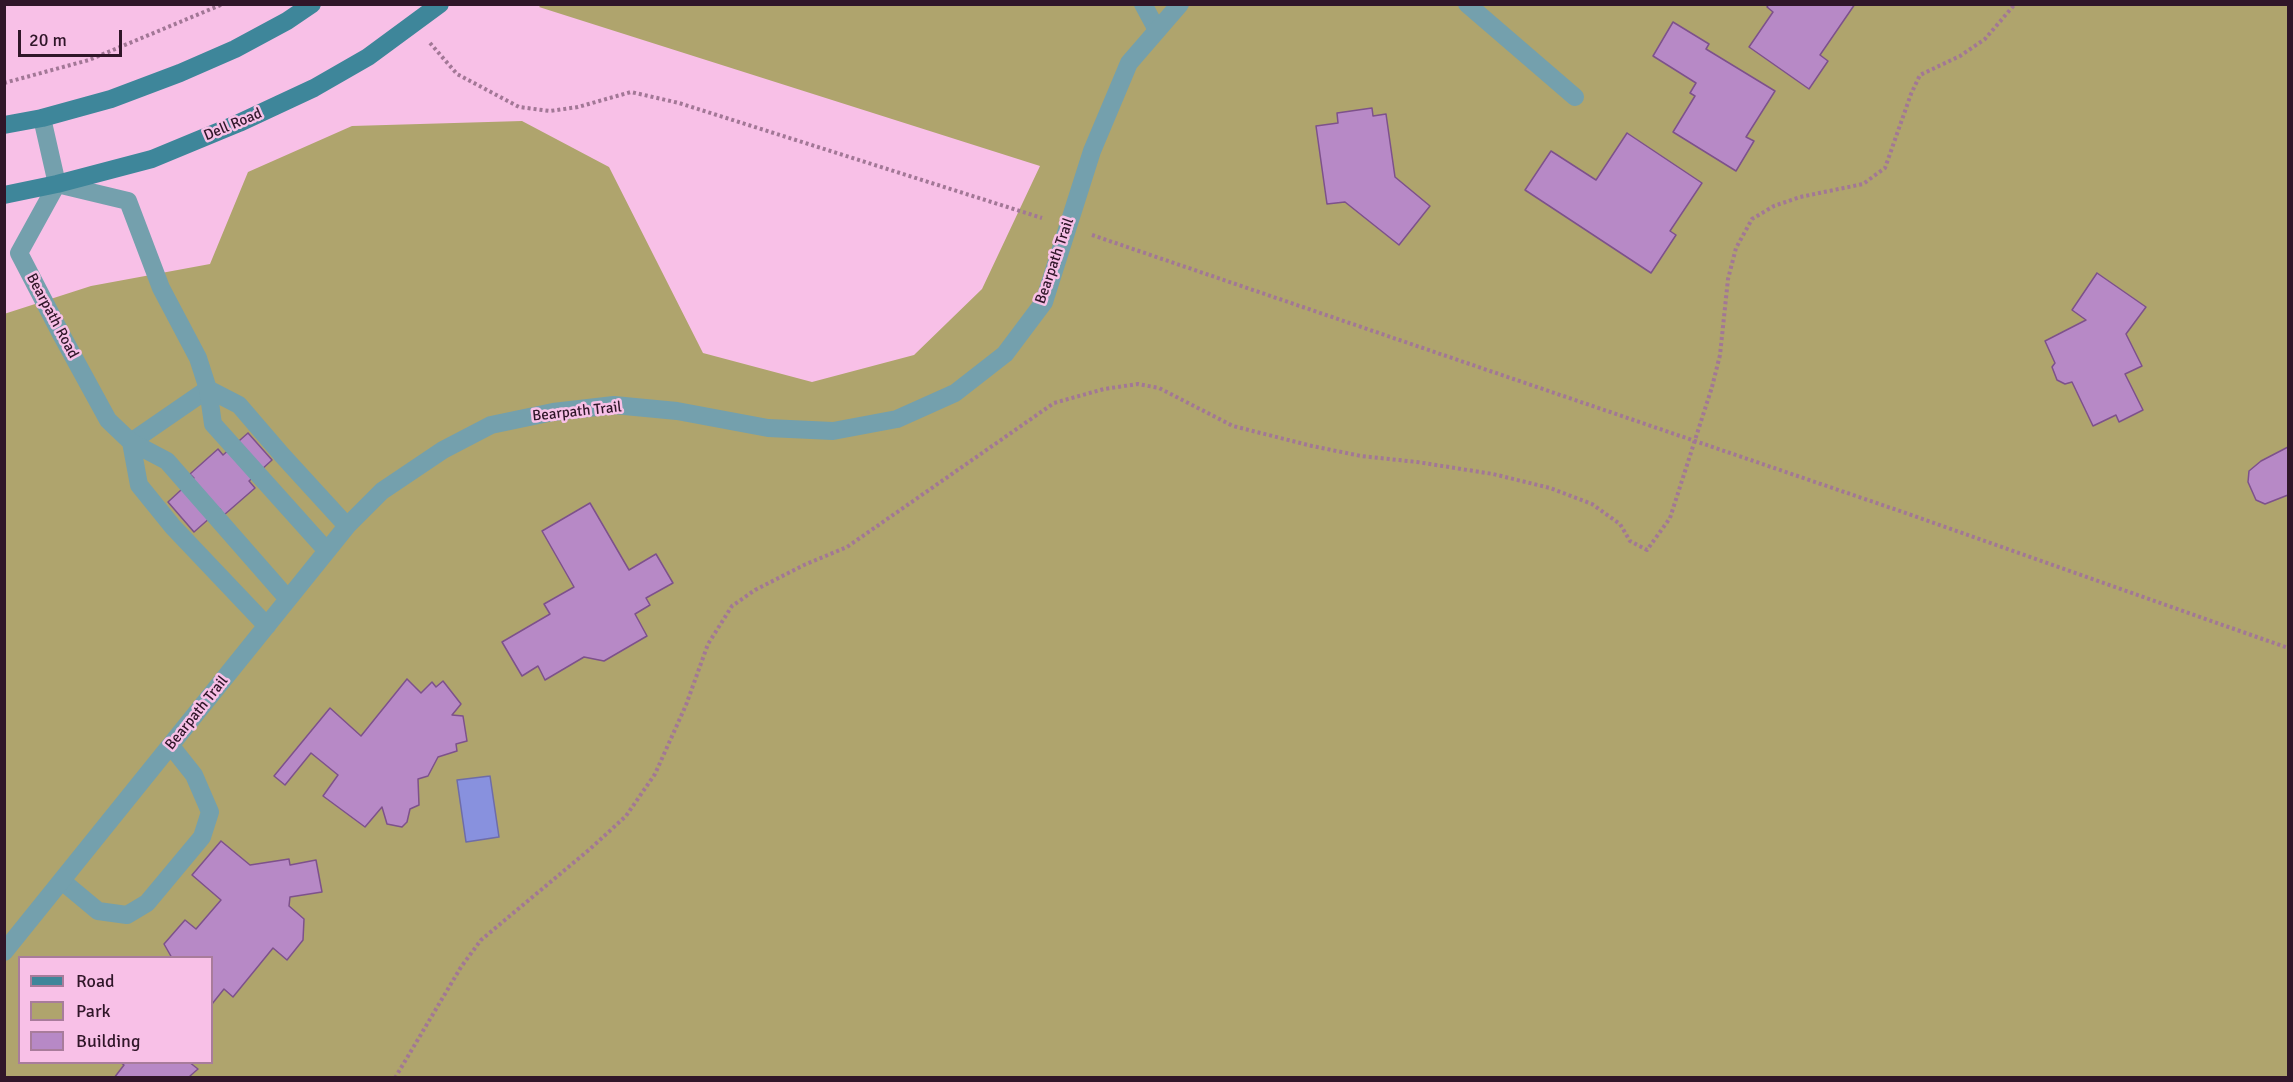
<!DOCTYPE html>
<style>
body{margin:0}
#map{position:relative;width:2293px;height:1082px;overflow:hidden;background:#f8c0e7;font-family:Signika,sans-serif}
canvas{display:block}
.frame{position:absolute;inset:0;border:6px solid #301629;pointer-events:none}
.legend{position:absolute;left:18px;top:956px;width:195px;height:108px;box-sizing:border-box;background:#f8c0e7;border:2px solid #a87c9b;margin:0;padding:8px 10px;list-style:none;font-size:18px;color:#301629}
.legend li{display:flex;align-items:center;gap:12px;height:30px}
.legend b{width:30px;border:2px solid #a87c9b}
.scale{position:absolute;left:18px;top:30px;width:104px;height:27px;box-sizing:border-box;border:3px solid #301629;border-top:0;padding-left:8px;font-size:18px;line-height:21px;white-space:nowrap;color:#301629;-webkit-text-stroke:4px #f8c0e7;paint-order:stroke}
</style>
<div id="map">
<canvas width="2293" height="1082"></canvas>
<div class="frame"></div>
<ul class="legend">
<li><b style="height:8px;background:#3e869a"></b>Road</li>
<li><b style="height:16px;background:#afa46d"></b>Park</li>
<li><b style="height:16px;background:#b789c6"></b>Building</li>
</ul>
<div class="scale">20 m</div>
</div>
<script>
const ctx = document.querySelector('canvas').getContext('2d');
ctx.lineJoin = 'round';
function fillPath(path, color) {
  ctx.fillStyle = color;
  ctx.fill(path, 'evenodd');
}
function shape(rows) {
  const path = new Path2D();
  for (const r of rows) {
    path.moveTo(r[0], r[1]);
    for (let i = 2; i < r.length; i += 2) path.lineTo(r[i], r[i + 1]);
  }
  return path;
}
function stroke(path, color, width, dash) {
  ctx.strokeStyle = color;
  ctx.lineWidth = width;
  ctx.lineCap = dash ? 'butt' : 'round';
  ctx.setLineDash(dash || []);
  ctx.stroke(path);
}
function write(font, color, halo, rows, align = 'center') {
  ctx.font = font + ' Signika,sans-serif';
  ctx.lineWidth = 5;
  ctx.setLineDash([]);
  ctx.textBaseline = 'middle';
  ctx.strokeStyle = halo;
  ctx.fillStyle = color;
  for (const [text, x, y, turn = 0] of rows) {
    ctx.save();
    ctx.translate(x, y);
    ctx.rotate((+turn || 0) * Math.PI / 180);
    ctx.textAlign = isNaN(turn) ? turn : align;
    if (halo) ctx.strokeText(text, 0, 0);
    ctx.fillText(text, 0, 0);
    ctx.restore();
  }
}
const green = shape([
 [541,5,2288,5,2288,1077,5,1077,4,314,91,286,210,264,248,172,352,126,522,121,609,167,703,353,812,382,914,355,982,289,1040,166,539,7],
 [20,958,212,958,212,1062,20,1062]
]);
const water = shape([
 [490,776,499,837,466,842,457,780,490,776]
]);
const building = shape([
 [1769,4,1855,4,1820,55,1828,61,1809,89,1749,47,1773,12,1767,7,1769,4],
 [1673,22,1709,44,1706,49,1775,91,1746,137,1754,141,1736,171,1673,132,1695,96,1690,93,1696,83,1653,56,1673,22],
 [1372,108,1373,116,1386,114,1395,177,1430,206,1399,245,1345,202,1327,204,1316,126,1338,123,1337,113,1372,108],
 [1627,133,1702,183,1670,231,1676,235,1651,273,1525,190,1551,151,1596,180,1627,133],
 [2097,273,2146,307,2126,334,2142,366,2125,374,2143,410,2119,422,2116,415,2093,426,2072,382,2065,384,2057,380,2052,367,2055,363,2045,341,2086,320,2072,310,2097,273],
 [248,433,272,460,249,481,255,488,224,515,220,509,194,532,168,502,194,478,190,474,218,449,223,455,248,433],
 [2288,447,2288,495,2265,504,2256,500,2248,482,2249,471,2261,461,2288,447],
 [590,503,629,570,656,554,673,583,646,598,650,605,635,614,647,636,604,661,584,657,545,680,538,666,522,676,502,642,550,614,544,604,574,587,542,531,590,503],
 [407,679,421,693,432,682,436,687,443,681,461,704,452,715,463,716,467,741,456,744,457,751,438,757,428,776,418,779,419,805,410,809,407,822,402,827,387,824,382,807,365,827,323,796,338,775,311,753,285,785,274,776,330,708,361,736,407,679],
 [221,841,250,865,289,859,290,865,316,860,322,892,290,897,289,906,304,919,303,940,287,960,273,948,233,997,224,989,212,1004,212,958,172,958,164,944,185,920,196,929,221,900,192,875,221,841],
 [120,1062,189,1062,198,1069,190,1076,193,1078,114,1078,124,1065,120,1062]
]);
const path = shape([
 [430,43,457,74,519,107,550,111,578,107,631,92,679,103,1042,218],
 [4,83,89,60,223,4],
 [1092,235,1897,510,2288,648],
 [1712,387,1720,355,1728,279,1736,248,1752,219,1774,206,1800,197,1863,184,1885,168,1911,94,1920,75,1960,56,1985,39,2015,4],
 [395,1078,461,967,481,940,590,849,626,816,655,774,686,705,708,644,732,606,755,590,804,565,847,547,1054,403,1104,389,1138,384,1159,388,1233,426,1312,446,1361,456,1417,462,1493,474,1550,488,1592,504,1620,524,1630,541,1647,550,1670,518]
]);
const lane = shape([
 [1143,4,1157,30],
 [1467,4,1575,97],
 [131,442,208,389],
 [62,881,98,911,127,915,147,903,202,837,210,812,194,775,171,746]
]);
const street = shape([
 [42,118,57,184,19,253,61,334,108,420,131,442,139,485,173,527,267,626],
 [57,184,128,201,161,288,198,358,208,389,239,405,282,455,347,526],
 [208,389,213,424,327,551],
 [131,442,167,461,288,599],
 [4,952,347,526,382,491,443,450,491,425,553,412,614,405,677,411,768,428,833,431,897,419,955,393,1005,354,1044,302,1092,151,1129,63,1180,4]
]);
const secondary = shape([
 [4,125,42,118,111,99,180,73,235,49,287,21,312,4],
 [4,195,57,184,152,159,239,123,314,88,368,57,440,4]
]);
const pathBridge = shape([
 [1670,518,1712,387]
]);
const streetNames = [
 ["Dell Road",233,125,-23],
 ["Bearpath Trail",1055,261,-71],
 ["Bearpath Road",52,316,62],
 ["Bearpath Trail",577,412,-6],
 ["Bearpath Trail",197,713,-51]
];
fillPath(green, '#afa46d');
fillPath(water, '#8891de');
stroke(water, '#6e6ca8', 1.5);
fillPath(building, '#b789c6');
stroke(building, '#7d518b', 1.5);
stroke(path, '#a27796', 4, [3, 3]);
stroke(lane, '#74a0ad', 18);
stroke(street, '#74a0ad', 18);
stroke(secondary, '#3e869a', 18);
stroke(pathBridge, '#a27796', 4, [3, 3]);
write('15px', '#301629', '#f8c0e7', streetNames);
</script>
